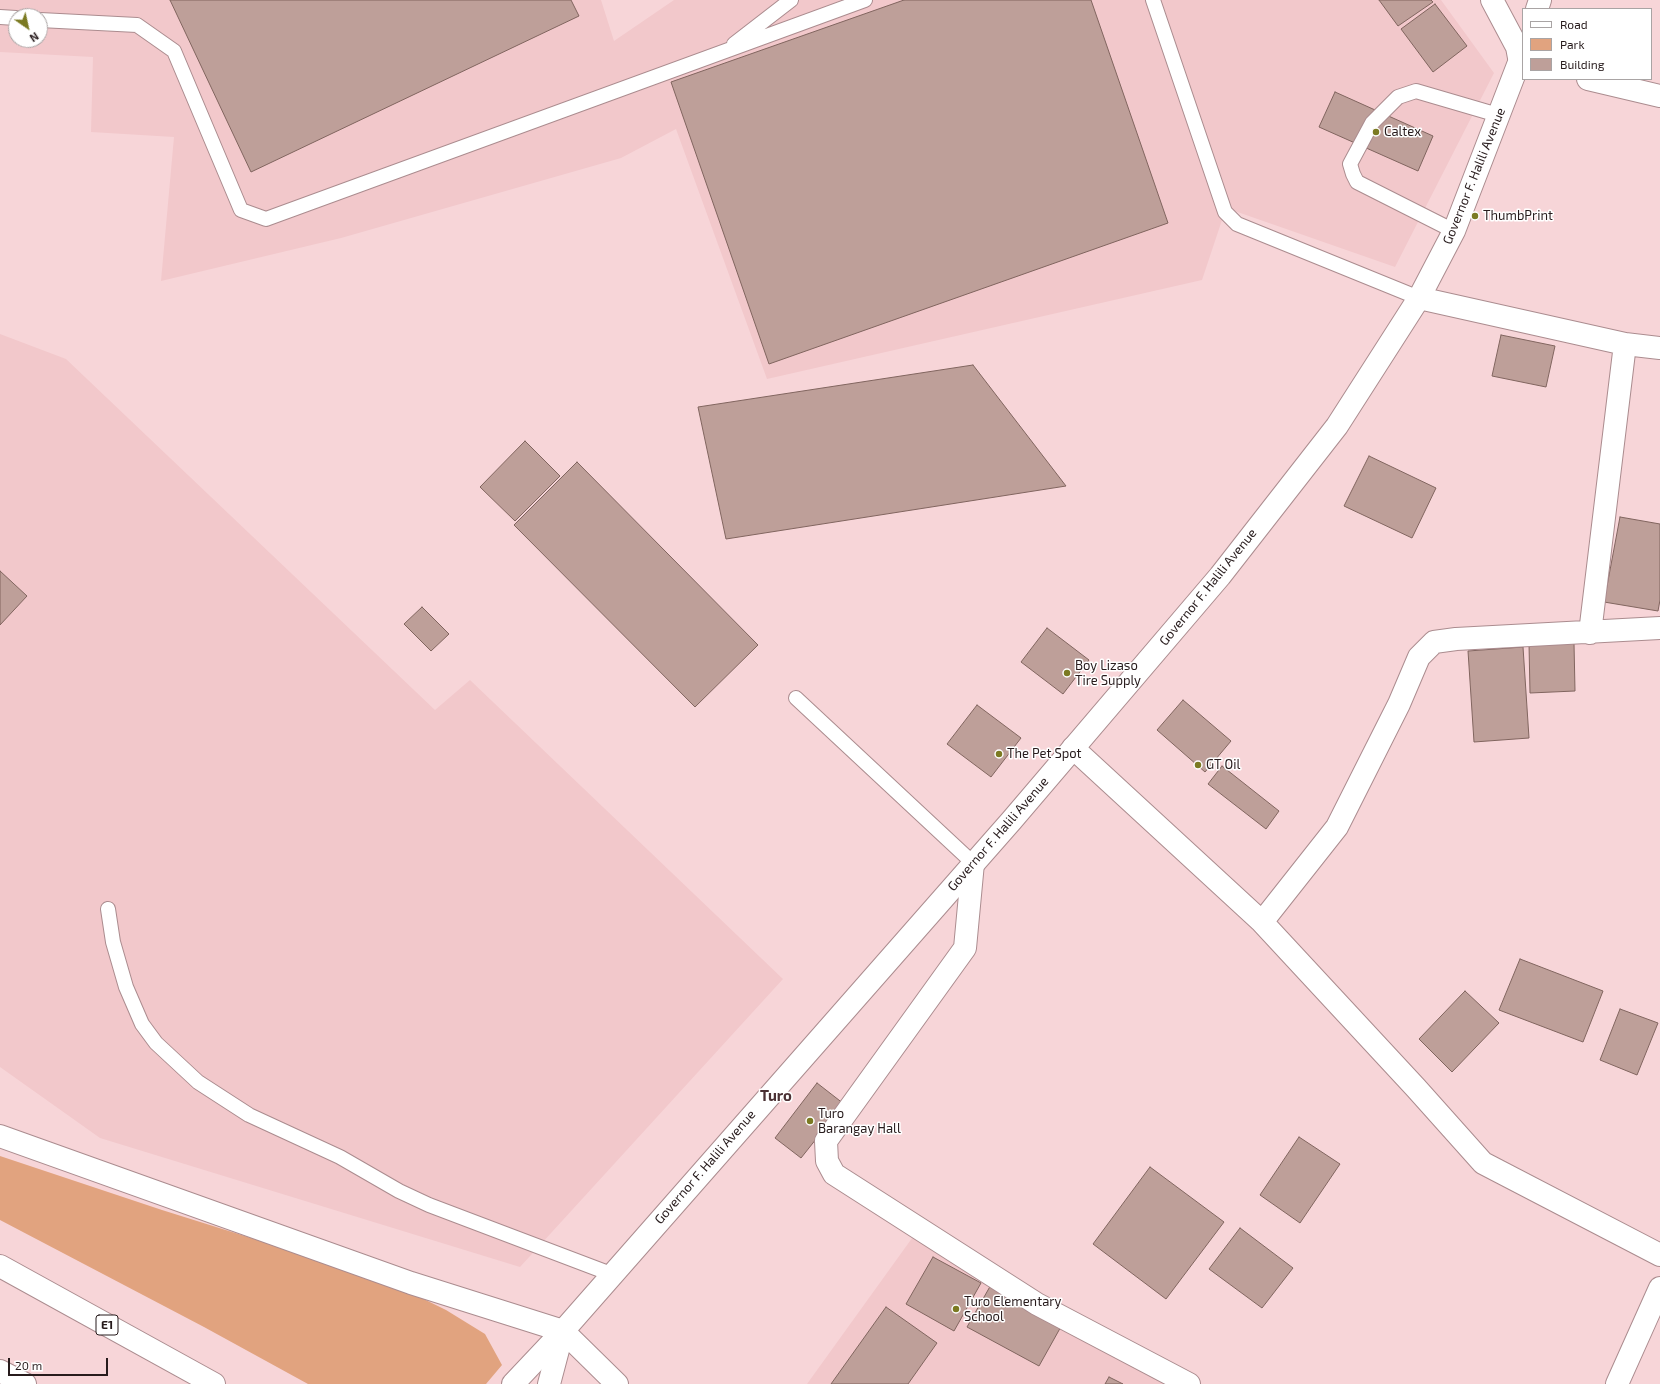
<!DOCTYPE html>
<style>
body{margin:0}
#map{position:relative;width:1660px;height:1384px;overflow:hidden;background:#f7d5d8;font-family:"Exo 2",sans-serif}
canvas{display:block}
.legend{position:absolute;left:1522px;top:8px;width:130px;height:72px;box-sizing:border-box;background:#fff;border:1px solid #a9a4a4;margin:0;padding:5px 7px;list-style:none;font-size:12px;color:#271b1c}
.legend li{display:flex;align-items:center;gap:8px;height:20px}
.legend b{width:20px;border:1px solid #a9a4a4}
.north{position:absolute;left:8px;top:8px;width:40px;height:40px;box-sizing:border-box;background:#fff;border:1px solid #a9a4a4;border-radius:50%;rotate:146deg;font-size:11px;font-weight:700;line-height:16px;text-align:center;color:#271b1c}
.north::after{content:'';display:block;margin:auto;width:14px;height:18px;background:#7b7a22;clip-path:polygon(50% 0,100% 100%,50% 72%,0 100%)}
.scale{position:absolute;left:8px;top:1358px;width:100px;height:18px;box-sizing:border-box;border:2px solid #271b1c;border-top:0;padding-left:5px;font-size:12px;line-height:14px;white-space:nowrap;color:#271b1c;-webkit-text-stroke:3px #fff;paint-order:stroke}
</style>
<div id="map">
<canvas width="1660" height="1384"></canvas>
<ul class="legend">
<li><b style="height:5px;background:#fff"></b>Road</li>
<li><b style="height:11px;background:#e1a37f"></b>Park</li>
<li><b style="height:11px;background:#be9f99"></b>Building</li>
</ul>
<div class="north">N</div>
<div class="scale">20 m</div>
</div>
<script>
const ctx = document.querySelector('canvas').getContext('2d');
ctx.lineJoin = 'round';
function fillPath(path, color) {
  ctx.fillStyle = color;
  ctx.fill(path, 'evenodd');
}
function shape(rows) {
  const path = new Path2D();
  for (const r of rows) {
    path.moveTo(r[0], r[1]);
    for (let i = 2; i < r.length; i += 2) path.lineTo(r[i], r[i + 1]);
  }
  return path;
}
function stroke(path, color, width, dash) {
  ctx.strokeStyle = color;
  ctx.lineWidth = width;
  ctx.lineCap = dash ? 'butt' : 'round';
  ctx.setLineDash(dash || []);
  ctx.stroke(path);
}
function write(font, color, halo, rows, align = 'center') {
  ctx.font = font + ' "Exo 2",sans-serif';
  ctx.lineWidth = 3;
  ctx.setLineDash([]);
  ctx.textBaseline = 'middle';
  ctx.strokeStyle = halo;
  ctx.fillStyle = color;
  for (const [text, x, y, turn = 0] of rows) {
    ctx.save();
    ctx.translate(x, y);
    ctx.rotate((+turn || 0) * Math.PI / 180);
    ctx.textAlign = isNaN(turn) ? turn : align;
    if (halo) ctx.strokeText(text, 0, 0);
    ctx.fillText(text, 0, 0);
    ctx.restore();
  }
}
const built = shape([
 [0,0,601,0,614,41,674,0,1441,0,1494,73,1395,267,1226,208,1202,280,767,379,676,129,621,158,341,238,161,281,174,137,91,132,93,57,0,52],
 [16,16,40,16,40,40,16,40],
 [0,334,66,359,435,710,470,680,783,979,520,1267,100,1138,0,1067],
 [915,1234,1189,1384,807,1384]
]);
const green = shape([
 [0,1156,162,1210,385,1280,446,1310,485,1334,502,1365,486,1384,308,1384,204,1327,0,1220]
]);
const building = shape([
 [170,0,571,0,579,16,251,172,170,0],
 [904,0,1091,0,1168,223,769,364,671,82,904,0],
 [1379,0,1431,0,1433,2,1398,26,1379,0],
 [1435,4,1467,46,1433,72,1401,29,1435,4],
 [1335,92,1433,136,1418,171,1319,127,1335,92],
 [1501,335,1555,346,1546,387,1492,376,1501,335],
 [973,365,1066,486,726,539,698,407,973,365],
 [525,441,560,476,515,521,480,487,525,441],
 [1369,456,1436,488,1412,538,1344,506,1369,456],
 [577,462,758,645,695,707,514,525,577,462],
 [1620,517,1660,524,1660,600,1658,611,1604,602,1620,517],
 [0,571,27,596,0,625,0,571],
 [422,607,449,634,431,651,404,624,422,607],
 [1047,628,1089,660,1063,694,1021,662,1047,628],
 [1574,643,1575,691,1530,693,1529,644,1574,643],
 [1523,647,1529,738,1474,742,1468,651,1523,647],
 [1183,700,1231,741,1205,772,1157,730,1183,700],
 [977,705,1021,738,991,777,947,744,977,705],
 [1222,766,1279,811,1266,829,1208,784,1222,766],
 [1520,959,1603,991,1583,1042,1499,1010,1520,959],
 [1465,991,1499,1023,1452,1072,1419,1039,1465,991],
 [1620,1009,1658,1023,1637,1075,1600,1060,1620,1009],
 [817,1083,844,1104,801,1158,775,1138,817,1083],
 [1299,1137,1340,1164,1300,1223,1260,1195,1299,1137],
 [1150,1167,1224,1222,1166,1299,1093,1244,1150,1167],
 [1240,1228,1293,1268,1262,1308,1209,1269,1240,1228],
 [933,1257,981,1283,954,1331,906,1304,933,1257],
 [992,1283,1063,1323,1039,1366,967,1327,992,1283],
 [886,1307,937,1343,908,1384,831,1384,886,1307],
 [1109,1377,1123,1384,1105,1384,1109,1377]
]);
const service = shape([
 [1153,0,1225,212,1237,224,1419,298],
 [0,17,16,18],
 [40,20,137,25,174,51,241,210,266,219,865,0],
 [734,44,791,0],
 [1454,231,1357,182,1353,174,1350,164,1372,123,1398,97,1416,91,1498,115],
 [796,698,973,863],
 [108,909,113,942,126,987,142,1024,156,1043,198,1082,249,1115,340,1157,399,1191,429,1205,611,1274]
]);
const minor = shape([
 [1492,0,1517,47,1520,63,1523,64],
 [1588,79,1660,96],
 [1419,298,1625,344,1660,348],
 [1590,633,1625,344],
 [1073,748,1262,922,1416,1088,1483,1163,1660,1255],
 [973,863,965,948,826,1141,827,1161,834,1174,1037,1304,1189,1384],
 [1262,922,1337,827,1399,704,1419,657,1434,642,1456,639,1660,628],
 [1617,1384,1660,1288]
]);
const primary = shape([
 [1537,9,1540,0],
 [513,1384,563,1331,1012,820,1220,576,1337,426,1419,298,1454,231,1523,52]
]);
const motorway = shape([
 [0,1136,411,1283,563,1331,617,1384],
 [0,1266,214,1384],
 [0,1371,25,1384],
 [549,1384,563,1331]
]);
const markers = [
 [1376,132,4,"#7b7a22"],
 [1475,216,4,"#7b7a22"],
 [1067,673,4,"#7b7a22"],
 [999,754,4,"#7b7a22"],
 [1198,765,4,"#7b7a22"],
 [810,1121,4,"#7b7a22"],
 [956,1309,4,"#7b7a22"]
];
const shields = [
 [107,1325,22]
];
const shieldNames = [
 ["E1",107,1325]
];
const poiNames = [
 ["Caltex",1384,132],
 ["ThumbPrint",1483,216],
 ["Boy Lizaso",1075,666],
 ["Tire Supply",1075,681],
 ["The Pet Spot",1007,754],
 ["GT Oil",1206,765],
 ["Turo",818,1114],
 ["Barangay Hall",818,1129],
 ["Turo Elementary",964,1302],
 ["School",964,1317]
];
const streetNames = [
 ["Governor F. Halili Avenue",1474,176,-68],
 ["Governor F. Halili Avenue",1208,587,-51],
 ["Governor F. Halili Avenue",998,834,-49],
 ["Governor F. Halili Avenue",705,1167,-49]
];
const quarterNames = [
 ["Turo",776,1096]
];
fillPath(built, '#f2c8cb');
fillPath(green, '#e1a37f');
fillPath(building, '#be9f99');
stroke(building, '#81655f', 1);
stroke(service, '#ab8c8f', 16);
stroke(minor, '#ab8c8f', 24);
stroke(primary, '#ab8c8f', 24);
stroke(motorway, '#ab8c8f', 24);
stroke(service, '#fff', 14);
stroke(minor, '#fff', 22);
stroke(primary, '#fff', 22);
stroke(motorway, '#fff', 22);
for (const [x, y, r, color] of markers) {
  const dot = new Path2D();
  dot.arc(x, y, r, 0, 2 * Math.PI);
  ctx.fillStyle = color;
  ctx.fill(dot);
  stroke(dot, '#fff', 1.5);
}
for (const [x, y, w] of shields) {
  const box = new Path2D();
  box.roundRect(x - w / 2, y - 10, w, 20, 3);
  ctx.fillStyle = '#fff';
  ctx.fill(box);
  stroke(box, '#271b1c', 1);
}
write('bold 12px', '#271b1c', null, shieldNames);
write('13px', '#271b1c', '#fff', poiNames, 'left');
write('13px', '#271b1c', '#fff', streetNames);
write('bold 15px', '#4b3134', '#fff', quarterNames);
</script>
